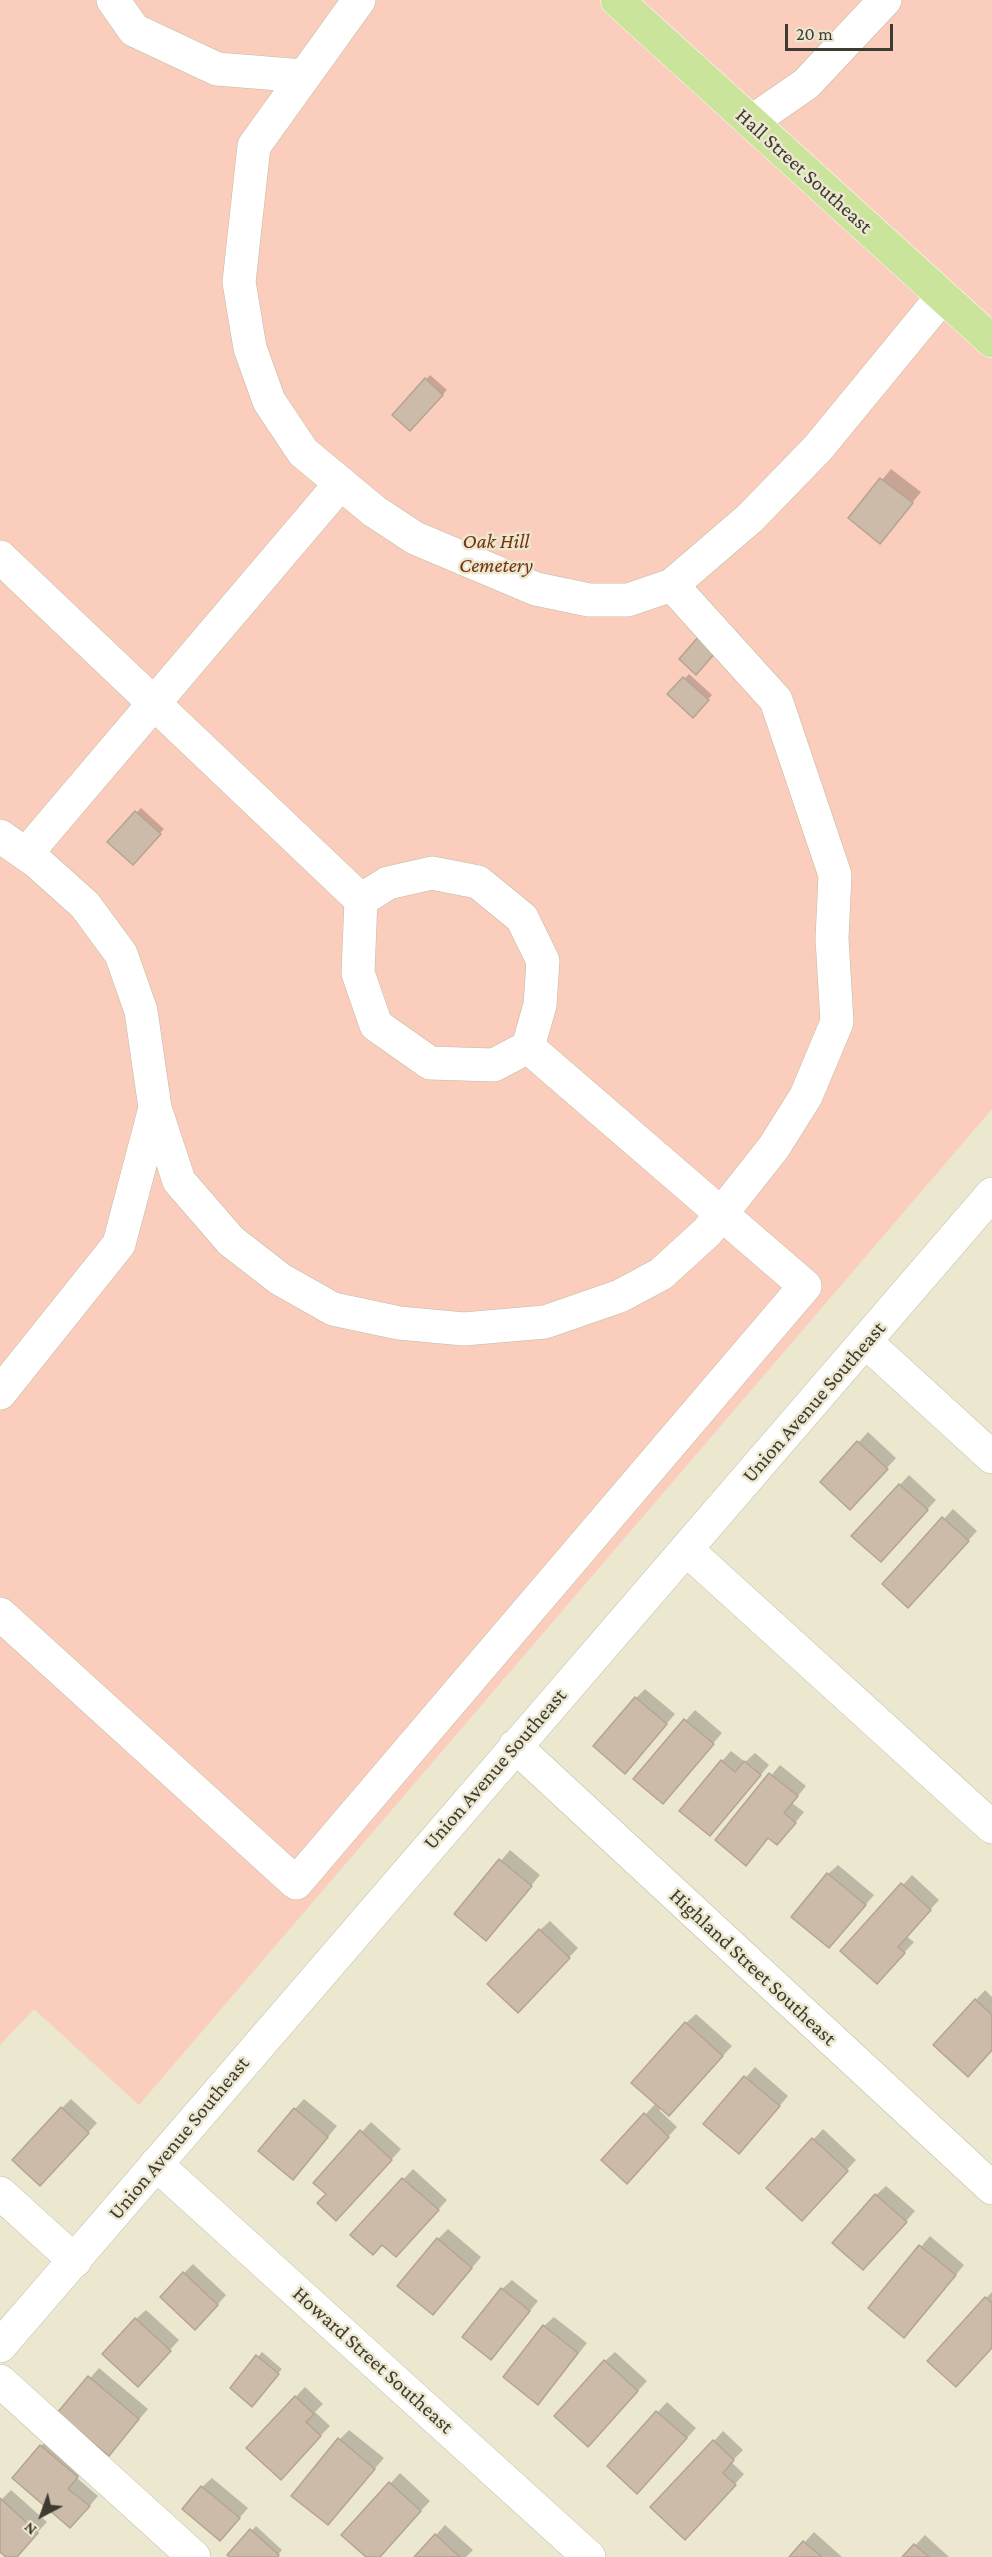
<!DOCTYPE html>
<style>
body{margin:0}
#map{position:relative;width:992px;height:2557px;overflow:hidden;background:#ece7cf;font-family:"Crimson Pro",serif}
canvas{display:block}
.north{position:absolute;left:12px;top:2485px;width:60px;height:60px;-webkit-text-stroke:4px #ece7cf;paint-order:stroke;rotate:221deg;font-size:16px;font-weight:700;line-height:24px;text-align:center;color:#3d3b32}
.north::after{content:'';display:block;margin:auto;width:21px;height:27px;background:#3d3b32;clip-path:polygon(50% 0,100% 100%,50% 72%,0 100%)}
.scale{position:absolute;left:785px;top:24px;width:108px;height:27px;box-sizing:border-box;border:3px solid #3d3b32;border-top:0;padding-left:8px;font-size:18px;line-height:21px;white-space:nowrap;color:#3d3b32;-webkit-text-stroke:4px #ece7cf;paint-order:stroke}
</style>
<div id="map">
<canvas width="992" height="2557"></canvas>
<div class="north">N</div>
<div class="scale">20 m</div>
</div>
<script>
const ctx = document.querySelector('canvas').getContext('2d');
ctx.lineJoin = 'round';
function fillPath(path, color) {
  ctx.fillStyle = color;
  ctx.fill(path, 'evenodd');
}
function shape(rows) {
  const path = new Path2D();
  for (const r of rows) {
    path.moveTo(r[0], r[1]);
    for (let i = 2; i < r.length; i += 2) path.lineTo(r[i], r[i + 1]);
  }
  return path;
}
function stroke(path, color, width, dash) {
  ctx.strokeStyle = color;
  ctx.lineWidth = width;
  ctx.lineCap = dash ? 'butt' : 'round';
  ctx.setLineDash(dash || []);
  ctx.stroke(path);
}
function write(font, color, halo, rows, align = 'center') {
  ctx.font = font + ' "Crimson Pro",serif';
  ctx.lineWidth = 5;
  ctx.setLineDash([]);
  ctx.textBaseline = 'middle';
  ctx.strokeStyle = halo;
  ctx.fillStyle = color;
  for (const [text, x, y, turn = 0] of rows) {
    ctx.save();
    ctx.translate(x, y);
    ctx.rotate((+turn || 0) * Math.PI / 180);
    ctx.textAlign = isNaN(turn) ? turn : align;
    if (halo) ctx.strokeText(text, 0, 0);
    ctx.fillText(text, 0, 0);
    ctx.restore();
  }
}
const green = shape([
 [0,0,992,0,992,1109,139,2105,34,2009,0,2045]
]);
const shadow = shape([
 [430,375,447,390,410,429,394,415],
 [891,469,921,492,880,542,851,518],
 [689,674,712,695,693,716,670,694],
 [141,808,164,829,133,863,110,842],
 [868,1432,896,1458,859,1499,822,1482],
 [909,1475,936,1500,890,1551,900,1485],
 [953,1509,977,1531,918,1596,884,1584],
 [645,1689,675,1714,634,1762,636,1698],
 [695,1710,722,1733,663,1802,635,1779],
 [731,1751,745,1762,755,1753,769,1765,719,1825,722,1761],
 [780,1765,806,1786,792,1803,804,1812,787,1833,717,1840],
 [510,1850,540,1875,486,1939,456,1914],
 [838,1865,874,1895,838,1937,828,1874],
 [912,1875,939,1900,906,1936,914,1942,886,1973,842,1951],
 [550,1921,578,1948,518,2011,540,1930],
 [985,1990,992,1997,992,2049,976,2000],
 [696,2014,732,2046,678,2105,659,2110,677,2127,636,2172,645,2115,656,2103,686,2023],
 [755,2067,788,2096,748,2143,705,2124],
 [71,2099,97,2123,49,2174,62,2108],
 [304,2099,337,2126,302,2168,295,2109],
 [371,2122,401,2149,346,2210,315,2182],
 [823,2129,856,2160,811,2209,768,2188],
 [413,2169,447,2200,406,2246,383,2244,352,2235],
 [886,2186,915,2211,873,2259,876,2195],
 [448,2229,481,2257,442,2304,438,2239],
 [930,2236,964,2265,913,2327,870,2308],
 [193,2264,226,2295,205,2319,184,2273],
 [512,2280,538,2301,491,2358,502,2289],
 [992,2292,992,2347,929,2360,986,2298],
 [146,2310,179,2340,147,2375,136,2319],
 [554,2317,587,2343,547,2393,544,2326],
 [262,2352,282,2369,256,2400,232,2388],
 [615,2352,647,2381,598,2435,605,2361],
 [99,2368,148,2409,118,2444,60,2413],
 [305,2387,323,2404,315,2412,330,2426,290,2468,248,2448],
 [667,2402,696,2428,647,2482,609,2466],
 [349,2430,384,2458,328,2523,340,2439],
 [723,2431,743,2450,731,2462,744,2474,695,2529,714,2441],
 [51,2437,86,2467,77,2478,98,2496,80,2517,41,2446],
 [400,2473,430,2501,378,2557,368,2557,343,2535],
 [212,2478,248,2508,230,2529,202,2487],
 [11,2490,47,2522,15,2557,8,2557,0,2550,0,2501],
 [445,2525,473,2550,466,2557,416,2557],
 [256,2526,282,2550,276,2557,232,2557,229,2555],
 [814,2532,842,2557,791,2557],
 [925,2535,949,2557,904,2557]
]);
const building = shape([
 [425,378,443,395,410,431,392,415,425,378],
 [880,478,913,503,880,544,848,518,880,478],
 [699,636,716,652,696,675,679,659,699,636],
 [683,677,709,700,693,718,667,694,683,677],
 [135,811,161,834,133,865,107,842,135,811],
 [857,1441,888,1469,850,1510,820,1482,857,1441],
 [899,1484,928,1510,881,1562,851,1536,899,1484],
 [942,1517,969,1541,908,1608,882,1584,942,1517],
 [635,1697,667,1724,625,1774,593,1746,635,1697],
 [684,1719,714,1744,663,1804,633,1779,684,1719],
 [721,1760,735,1772,744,1761,761,1775,710,1836,679,1811,721,1760],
 [769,1773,798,1796,784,1813,796,1823,777,1845,768,1838,746,1866,715,1840,769,1773],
 [499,1859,532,1886,486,1941,454,1914,499,1859],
 [827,1873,866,1905,829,1948,791,1917,827,1873],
 [901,1883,931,1910,898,1947,905,1953,877,1984,840,1951,901,1883],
 [539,1929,570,1958,518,2013,487,1984,539,1929],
 [975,1999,992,2015,992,2050,968,2077,933,2045,975,1999],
 [685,2022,723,2056,669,2116,631,2083,685,2022],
 [744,2076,780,2106,739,2154,703,2124,744,2076],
 [61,2107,89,2133,40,2186,12,2160,61,2107],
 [294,2108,328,2137,293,2180,258,2151,294,2108],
 [644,2113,669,2137,627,2184,601,2160,644,2113],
 [360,2130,392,2160,336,2221,317,2203,326,2194,313,2183,360,2130],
 [812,2138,848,2171,802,2221,766,2188,812,2138],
 [402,2178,439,2210,396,2257,382,2245,373,2255,350,2235,402,2178],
 [875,2194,907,2222,863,2270,832,2243,875,2194],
 [437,2238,472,2268,433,2315,397,2286,437,2238],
 [919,2245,956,2275,904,2338,868,2308,919,2245],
 [183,2272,218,2305,195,2330,160,2297,183,2272],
 [501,2288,530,2311,491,2360,462,2337,501,2288],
 [985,2297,992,2303,992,2348,956,2387,927,2361,985,2297],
 [135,2318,171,2351,138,2387,102,2354,135,2318],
 [543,2325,578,2353,538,2405,503,2377,543,2325],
 [256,2355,279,2374,252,2407,230,2388,256,2355],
 [604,2360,638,2391,588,2447,554,2416,604,2360],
 [88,2376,139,2419,109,2456,57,2413,88,2376],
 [295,2396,314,2414,306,2422,321,2436,281,2480,246,2448,295,2396],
 [656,2411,687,2438,637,2494,607,2466,656,2411],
 [338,2438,375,2469,328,2525,291,2496,338,2438],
 [713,2440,734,2460,723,2473,736,2485,685,2540,650,2507,713,2440],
 [40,2445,78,2477,68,2489,90,2506,70,2528,12,2478,40,2445],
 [389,2482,421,2511,380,2557,366,2557,341,2535,389,2482],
 [201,2486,240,2518,220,2541,182,2509,201,2486],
 [0,2498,38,2533,17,2557,6,2557,0,2552,0,2498],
 [250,2529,279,2555,278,2557,230,2557,227,2555,250,2529],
 [435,2534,460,2557,414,2557,435,2534],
 [803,2541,822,2557,789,2557,803,2541],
 [914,2544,929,2557,902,2557,914,2544]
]);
const minor = shape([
 [113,0,134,30,217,69,304,76],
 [359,0,254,146,239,282,250,348,269,401,303,452,374,511,415,538,536,589,589,600,628,600,672,585,750,518,818,448,942,297],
 [751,122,806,84,885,0],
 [0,557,361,900,358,973,376,1025,430,1063,494,1065,528,1047,805,1286,296,1883,0,1614],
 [0,836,37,862,85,905,121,954,141,1011,155,1108,179,1181,231,1241,280,1279,333,1309,399,1323,464,1329,545,1322,620,1296,661,1274,707,1232,774,1147,806,1096,837,1022,832,939,835,875,776,700,672,585],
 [26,854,341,483],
 [361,900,388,883,432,873,478,882,522,918,543,961,540,1005,528,1047],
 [866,1342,992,1457],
 [0,1393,119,1244,155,1108],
 [686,1549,992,1827],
 [515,1746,992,2188],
 [156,2164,589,2557],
 [0,2193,75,2261],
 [0,2346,992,1194],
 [0,2381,194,2557]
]);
const major = shape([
 [617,0,992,341]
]);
const streetNames = [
 ["Hall Street Southeast",804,171,42],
 ["Union Avenue Southeast",814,1402,-49],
 ["Union Avenue Southeast",495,1769,-49],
 ["Highland Street Southeast",753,1967,43],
 ["Union Avenue Southeast",179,2138,-50],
 ["Howard Street Southeast",373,2360,42]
];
const parkNames = [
 ["Oak Hill",496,542],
 ["Cemetery",496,566]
];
fillPath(green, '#facdbc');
fillPath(shadow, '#0003');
fillPath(building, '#ccbba8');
stroke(building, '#b5a492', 1.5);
stroke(minor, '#c0bca4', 34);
stroke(major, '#fff', 34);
stroke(minor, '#fff', 33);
stroke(major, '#cbe49c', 33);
write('21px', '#3d3b32', '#ece7cf', streetNames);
write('italic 21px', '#773111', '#ece7cf', parkNames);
</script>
